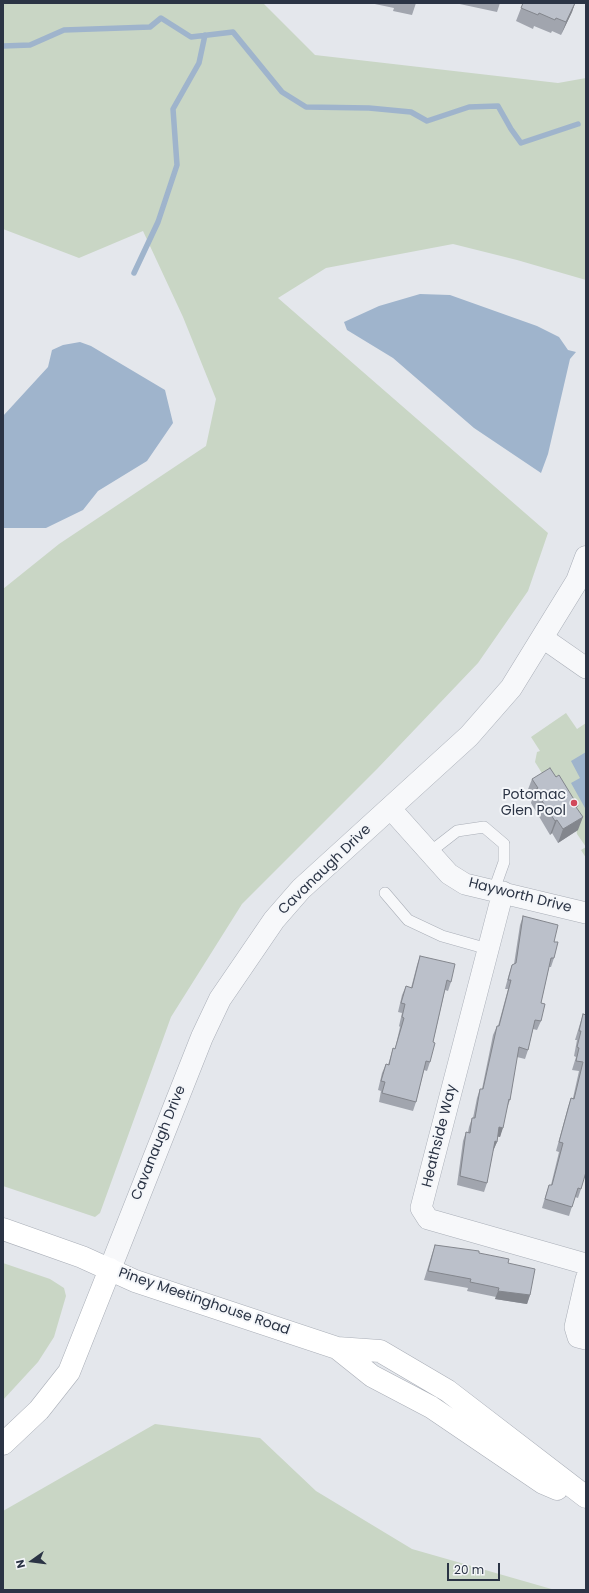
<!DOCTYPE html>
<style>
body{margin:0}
#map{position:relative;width:589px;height:1593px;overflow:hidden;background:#e4e7ec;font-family:Poppins,sans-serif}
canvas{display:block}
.frame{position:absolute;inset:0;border:4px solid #2b3445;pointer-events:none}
.north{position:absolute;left:12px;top:1541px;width:40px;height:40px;-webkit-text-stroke:3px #f4f6f9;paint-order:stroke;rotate:256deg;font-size:11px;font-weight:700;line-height:16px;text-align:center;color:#2b3445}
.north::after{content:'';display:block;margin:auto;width:14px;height:18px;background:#2b3445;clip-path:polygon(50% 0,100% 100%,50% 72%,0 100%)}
.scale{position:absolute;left:447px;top:1563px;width:53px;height:18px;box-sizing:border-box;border:2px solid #2b3445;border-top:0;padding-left:5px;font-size:12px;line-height:14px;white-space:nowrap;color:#2b3445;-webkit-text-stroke:3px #f4f6f9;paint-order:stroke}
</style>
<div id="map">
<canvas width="589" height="1593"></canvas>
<div class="frame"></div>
<div class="north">N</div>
<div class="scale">20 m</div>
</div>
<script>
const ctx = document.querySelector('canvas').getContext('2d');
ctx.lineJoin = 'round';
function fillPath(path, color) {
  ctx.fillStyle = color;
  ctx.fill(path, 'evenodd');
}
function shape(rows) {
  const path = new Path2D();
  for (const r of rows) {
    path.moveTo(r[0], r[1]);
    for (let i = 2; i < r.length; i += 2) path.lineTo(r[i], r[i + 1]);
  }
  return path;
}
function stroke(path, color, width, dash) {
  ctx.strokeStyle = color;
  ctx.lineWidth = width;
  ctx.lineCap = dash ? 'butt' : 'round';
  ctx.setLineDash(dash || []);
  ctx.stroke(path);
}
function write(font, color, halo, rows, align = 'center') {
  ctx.font = font + ' Poppins,sans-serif';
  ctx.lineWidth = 4;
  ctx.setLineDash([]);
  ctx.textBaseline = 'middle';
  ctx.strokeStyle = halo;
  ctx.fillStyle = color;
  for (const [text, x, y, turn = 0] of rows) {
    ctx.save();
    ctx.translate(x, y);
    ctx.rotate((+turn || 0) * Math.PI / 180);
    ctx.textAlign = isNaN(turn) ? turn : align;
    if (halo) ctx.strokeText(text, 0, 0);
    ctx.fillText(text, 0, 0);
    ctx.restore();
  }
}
const green = shape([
 [3,3,263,3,315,55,558,83,586,78,586,280,517,260,453,244,326,268,278,298,548,533,528,591,478,663,377,769,242,904,171,1017,100,1213,95,1217,3,1186,3,589,59,544,206,446,216,399,183,317,143,231,79,258,3,229],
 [566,713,577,729,586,723,586,858,581,850,586,847,577,834,576,828,535,762,537,752,540,751,531,737],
 [3,1263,50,1279,64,1288,66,1296,54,1337,38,1362,3,1400],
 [155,1424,260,1438,316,1491,412,1549,555,1590,3,1590,3,1511]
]);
const water = shape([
 [420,294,450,295,537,326,559,337,568,350,576,352,570,359,548,454,541,473,474,428,393,358,347,330,344,322,379,306],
 [80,342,91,346,165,390,173,423,147,461,98,491,83,510,46,528,3,528,3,416,48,367,52,350,63,345],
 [586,752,586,808,585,808,571,783,580,778,571,761]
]);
const stream = shape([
 [3,46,30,45,64,30,150,27,161,18,191,37,233,32,282,92,306,107,369,108,411,112,427,121,469,107,498,106,511,129,521,143,578,124],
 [134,273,158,222,177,165,173,109,199,63,205,35]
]);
const service = shape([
 [430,852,457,831,484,827,504,844,504,862,494,890],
 [385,893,408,920,442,936,488,949]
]);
const minor = shape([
 [543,638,586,668],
 [390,808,449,874,465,884,586,913],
 [503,892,421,1208,428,1219,586,1264],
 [586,1279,575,1327,578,1337,586,1339]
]);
const tertiary = shape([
 [110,1269,202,1037,220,999,274,920,301,889,469,736,511,688,577,581,586,557]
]);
const secondary = shape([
 [3,1229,82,1257,135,1281,337,1348,380,1351,448,1391,586,1497],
 [337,1348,372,1376,431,1407,543,1483,557,1489],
 [3,1444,39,1410,69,1372,110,1269]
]);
const wall = shape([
 [370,3,416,3,412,15,393,11,394,8],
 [455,3,500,3,497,12],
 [523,3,575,3,572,12,561,35,552,31,551,33,534,26,533,29,516,21],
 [556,777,577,809,578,830,558,843,552,833,550,835,531,803,532,799,527,792,532,779],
 [523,916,554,942,554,958,551,967,549,967,541,1003,541,1021,537,1030,533,1029,528,1050,525,1059,517,1057,510,1100,507,1108,500,1137,497,1136,497,1142,493,1151,487,1183,484,1192,457,1185,463,1141,466,1132,468,1132,469,1127,472,1118,473,1118,477,1098,480,1089,482,1089,493,1035,497,1026,498,1026,508,989,505,989,509,974,512,965,514,964,520,925],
 [420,956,451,982,448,991,445,990,433,1042,430,1062,427,1071,424,1070,416,1102,413,1111,379,1102,381,1091,378,1090,382,1073,386,1064,388,1065,393,1048,395,1049,400,1027,399,1026,402,1013,398,1012,402,995,406,986,411,988,417,965],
 [583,1014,581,1189,578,1198,575,1197,569,1216,542,1208,546,1194,549,1185,551,1185,559,1152,556,1151,568,1107,571,1098,573,1098,579,1071,572,1070,576,1057,574,1056,577,1040,575,1040],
 [435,1245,479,1253,508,1263,530,1295,527,1304,495,1299,496,1297,467,1291,468,1288,424,1280,432,1254]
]);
const shadedWall = shape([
 [575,3,572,12,561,35,566,22],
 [583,817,578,830,558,843,563,829],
 [557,820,552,833,550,835,555,821],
 [499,1127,503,1128,500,1137,495,1136],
 [495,1141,497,1142,493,1151,491,1150],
 [498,1291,530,1295,527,1304,495,1299]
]);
const building = shape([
 [523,3,575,3,566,22,556,18,555,20,539,13,538,15,521,8,523,3],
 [550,768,556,777,559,775,578,806,576,807,583,817,563,829,557,820,555,821,535,790,538,788,532,779,550,768],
 [523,916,558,925,554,942,558,942,554,958,551,958,541,1003,545,1004,541,1021,535,1020,528,1050,519,1047,510,1100,509,1099,503,1128,499,1127,497,1142,495,1141,487,1183,460,1176,466,1132,470,1133,472,1118,475,1118,480,1089,483,1089,497,1026,499,1026,511,980,508,980,512,965,516,963,523,916],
 [420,956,455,964,451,982,447,980,433,1042,435,1043,430,1062,426,1061,416,1102,382,1093,385,1082,381,1081,386,1064,389,1065,393,1048,395,1049,404,1018,402,1017,405,1004,401,1003,406,986,412,988,420,956],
 [583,1014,586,1015,586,1172,581,1189,578,1188,572,1207,545,1199,549,1185,552,1185,563,1143,559,1142,571,1098,574,1099,583,1062,576,1061,579,1048,577,1047,581,1031,579,1031,583,1014],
 [435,1245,479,1251,479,1253,509,1259,508,1263,535,1269,530,1295,498,1291,499,1288,470,1282,471,1279,428,1271,435,1245]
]);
const markers = [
 [574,803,4,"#d1495b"]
];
const poiNames = [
 ["Potomac",566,795],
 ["Glen Pool",566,811]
];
const streetNames = [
 ["Cavanaugh Drive",325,870,-44],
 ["Hayworth Drive",520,896,14],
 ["Heathside Way",440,1136,-76],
 ["Cavanaugh Drive",159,1143,-68],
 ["Piney Meetinghouse Road",204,1302,19]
];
fillPath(green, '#c9d6c5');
fillPath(water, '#9fb4cc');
stroke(stream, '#9fb4cc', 5.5);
stroke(service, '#a9aeb7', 12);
stroke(minor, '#a9aeb7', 22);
stroke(tertiary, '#a9aeb7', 23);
stroke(secondary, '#a9aeb7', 23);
stroke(service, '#f7f8fa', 11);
stroke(minor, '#f7f8fa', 21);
stroke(tertiary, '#f7f8fa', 22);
stroke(secondary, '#fff', 22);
fillPath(wall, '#a1a5ae');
fillPath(shadedWall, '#83868d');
fillPath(building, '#bbc0ca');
stroke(building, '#83868d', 1);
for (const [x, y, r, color] of markers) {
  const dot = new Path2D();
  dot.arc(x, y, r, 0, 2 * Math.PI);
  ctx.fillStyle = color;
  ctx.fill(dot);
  stroke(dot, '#f4f6f9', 1.5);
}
write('14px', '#2b3445', '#f4f6f9', poiNames, 'right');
write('14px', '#2b3445', '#f4f6f9', streetNames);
</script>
